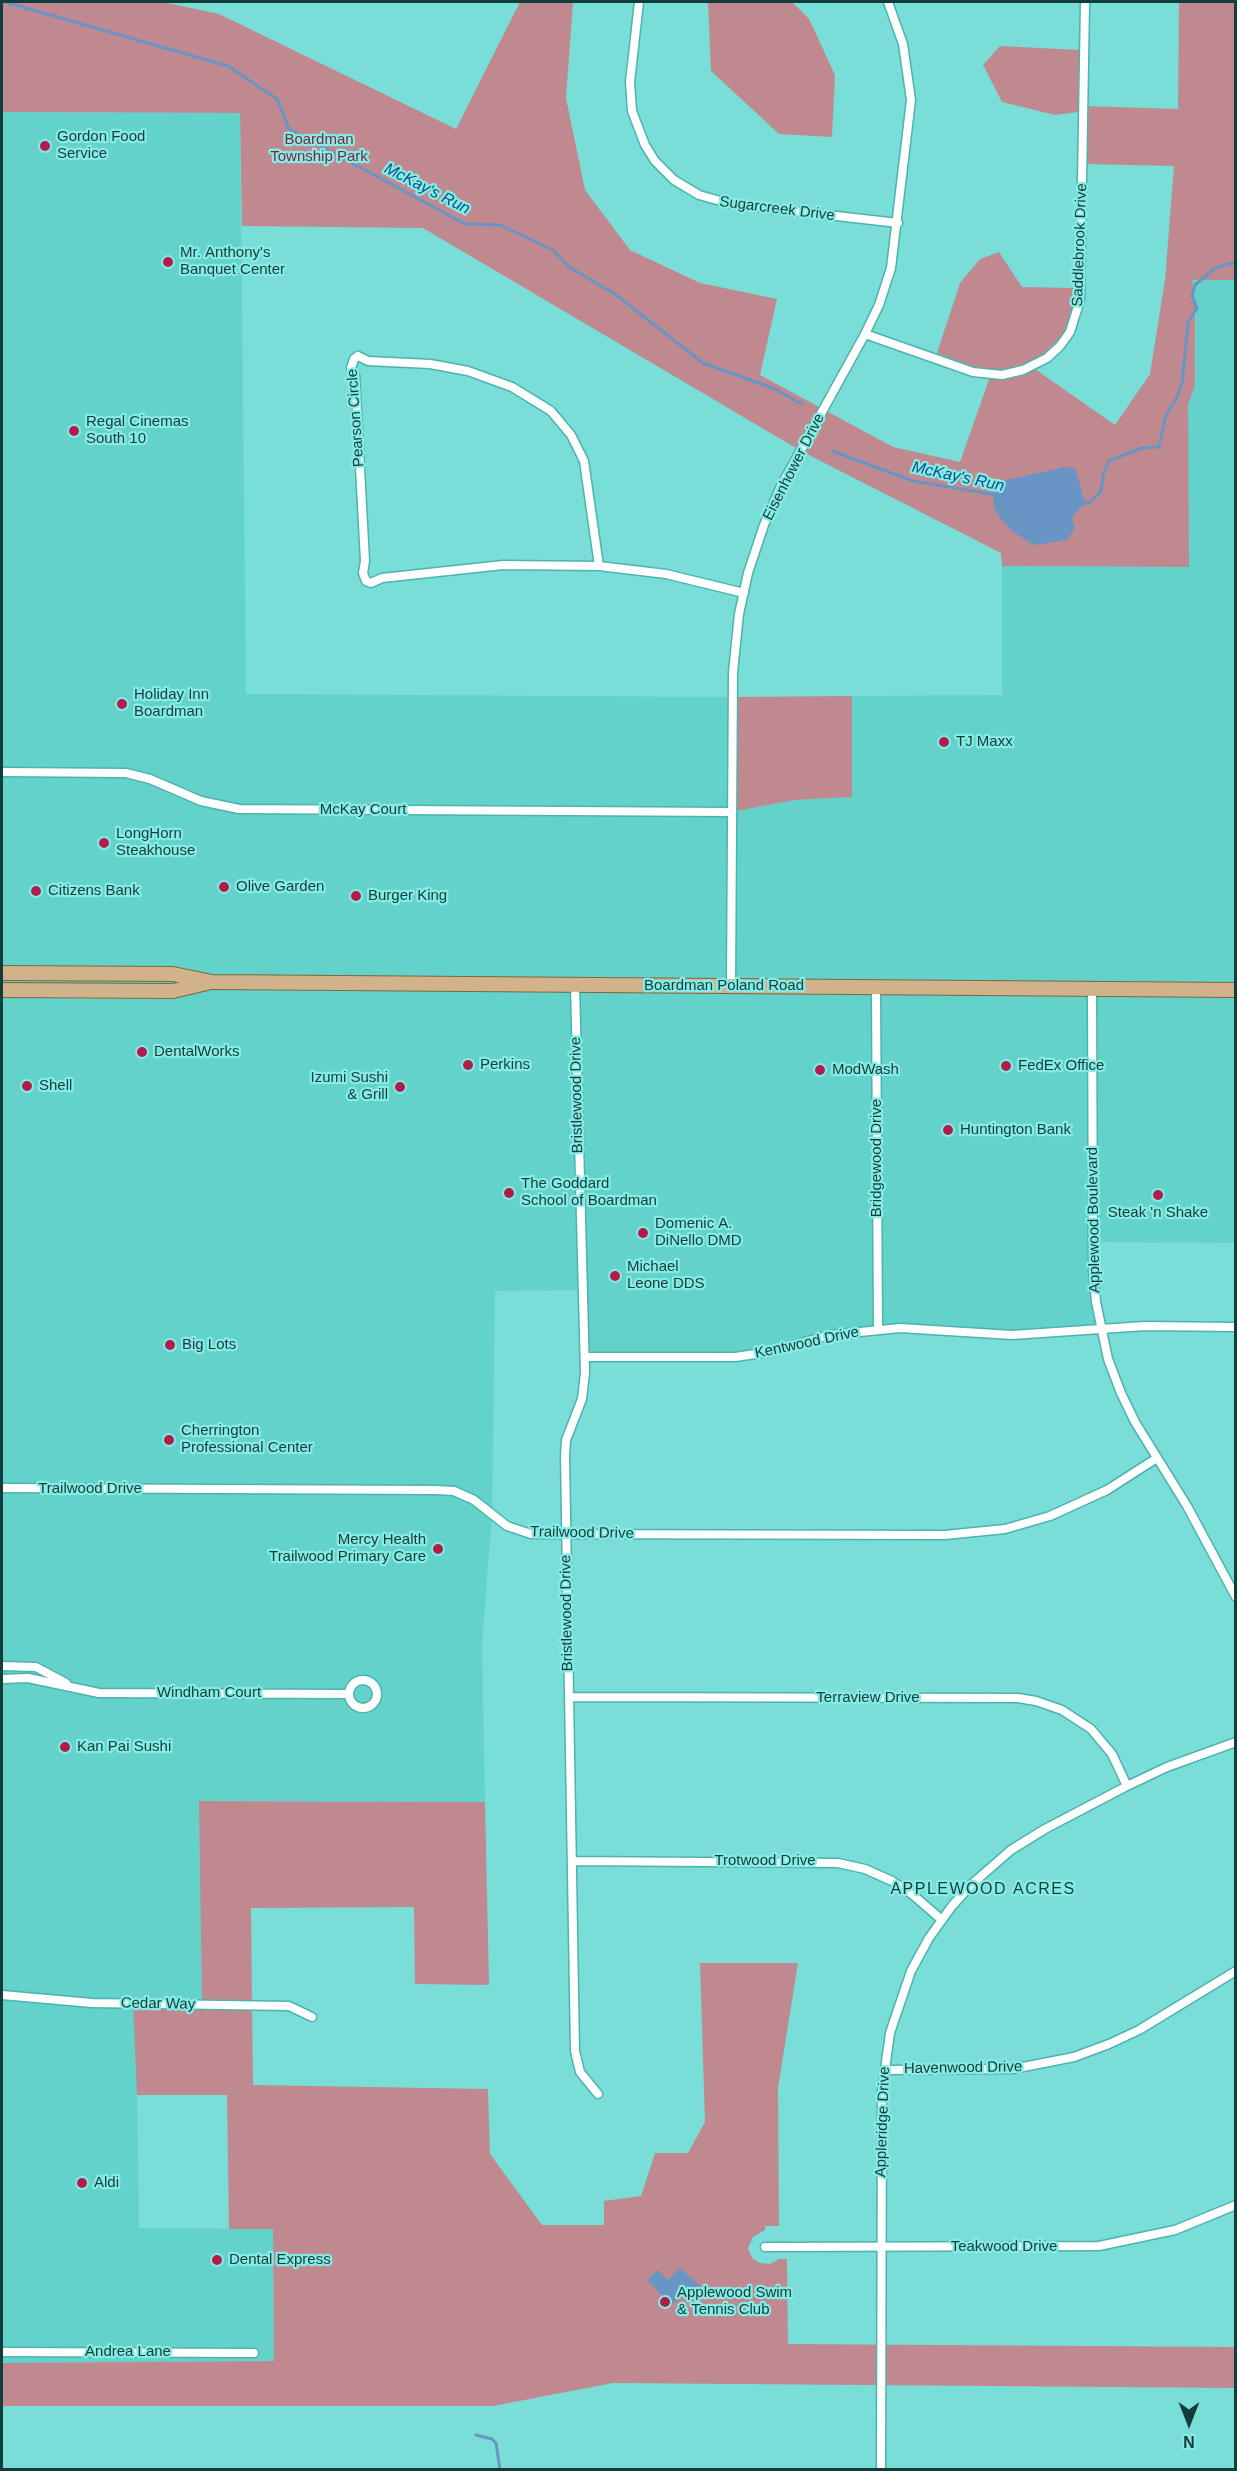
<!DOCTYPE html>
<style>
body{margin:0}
#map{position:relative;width:1237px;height:2471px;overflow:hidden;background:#79ded7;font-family:Arial,sans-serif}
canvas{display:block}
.frame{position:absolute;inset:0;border:3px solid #113d3b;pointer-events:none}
.north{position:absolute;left:1159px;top:2393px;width:60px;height:60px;-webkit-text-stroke:4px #87ebe5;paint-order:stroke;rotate:180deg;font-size:16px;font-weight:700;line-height:24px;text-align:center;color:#113d3b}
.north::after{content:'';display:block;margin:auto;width:21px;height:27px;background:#113d3b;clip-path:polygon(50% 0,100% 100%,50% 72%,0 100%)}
</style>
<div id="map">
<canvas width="1237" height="2471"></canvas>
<div class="frame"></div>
<div class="north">N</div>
</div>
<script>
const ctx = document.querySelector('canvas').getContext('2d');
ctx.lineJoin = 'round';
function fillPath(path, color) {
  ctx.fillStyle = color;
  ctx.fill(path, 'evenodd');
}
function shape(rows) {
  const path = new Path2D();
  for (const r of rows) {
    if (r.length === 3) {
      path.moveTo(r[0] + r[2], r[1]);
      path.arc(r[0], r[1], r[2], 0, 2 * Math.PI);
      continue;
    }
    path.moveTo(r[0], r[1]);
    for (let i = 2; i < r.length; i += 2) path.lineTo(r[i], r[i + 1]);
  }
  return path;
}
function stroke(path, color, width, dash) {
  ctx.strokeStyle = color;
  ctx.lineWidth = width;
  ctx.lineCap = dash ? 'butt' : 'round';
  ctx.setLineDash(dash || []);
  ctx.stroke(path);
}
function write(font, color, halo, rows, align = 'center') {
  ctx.font = font + ' Arial,sans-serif';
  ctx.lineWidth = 4.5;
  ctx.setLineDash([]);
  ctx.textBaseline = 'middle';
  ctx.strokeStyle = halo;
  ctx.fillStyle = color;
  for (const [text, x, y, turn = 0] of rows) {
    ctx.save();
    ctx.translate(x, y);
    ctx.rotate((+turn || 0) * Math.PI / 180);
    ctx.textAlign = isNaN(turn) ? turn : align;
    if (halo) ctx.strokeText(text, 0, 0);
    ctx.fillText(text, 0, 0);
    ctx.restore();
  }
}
const built = shape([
 [2,112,240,113,246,694,732,697,731,812,795,800,852,797,852,696,1002,695,1002,561,1167,562,1195,301,1192,280,1235,280,1235,1243,1093,1242,1101,1329,1056,1333,859,1331,751,1355,585,1357,583,1290,495,1291,492,1515,482,1643,485,1802,200,1801,202,2005,137,2088,139,2228,273,2229,274,2362,2,2363]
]);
const green = shape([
 [2,2,163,2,219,14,456,129,520,2,573,2,566,98,585,190,630,250,700,283,777,299,760,375,893,447,960,462,991,374,1032,367,1115,425,1150,374,1165,280,1174,166,1083,164,1084,106,1178,109,1179,2,1235,2,1235,280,1192,280,1195,301,1195,385,1188,405,1189,567,1002,566,1001,553,801,451,423,228,242,226,240,113,2,112],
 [708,2,792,2,809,19,835,75,832,137,779,134,711,71],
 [1000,46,1079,50,1078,112,1055,115,1002,102,983,65],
 [999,252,1022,287,1075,288,1072,314,1062,336,1043,354,1025,364,1002,370,977,368,937,353,960,283,980,259],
 [852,696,852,797,795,800,731,812,732,697],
 [199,1801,485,1802,489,1985,415,1984,414,1907,251,1908,253,2085,488,2089,490,2154,542,2225,604,2225,604,2201,641,2196,655,2153,688,2153,705,2122,700,1963,798,1963,778,2088,779,2226,765,2226,765,2230,753,2237,748,2248,752,2258,760,2263,770,2264,779,2259,787,2259,788,2344,1235,2347,1236,2388,613,2383,493,2406,2,2406,2,2363,274,2361,273,2229,229,2229,227,2095,137,2095,133,2004,202,2004]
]);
const water = shape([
 [1065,467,1075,468,1085,502,1072,518,1075,528,1067,540,1034,545,1013,532,1001,519,994,508,993,489,1002,481],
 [680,2268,706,2291,696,2300,686,2291,671,2305,647,2280,658,2270,668,2280]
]);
const stream = shape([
 [5,2,228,66,277,99,289,129,465,224,500,225,553,250,569,267,615,294,703,363,773,388,802,404],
 [832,451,913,481,996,495],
 [1081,505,1090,502,1101,491,1104,472,1109,461,1141,448,1159,447,1166,415,1175,401,1182,384,1188,322,1197,308,1192,296,1195,285,1215,268,1236,262],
 [476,2435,492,2439,496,2443,500,2470]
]);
const minor = shape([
 [639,2,630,82,632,111,645,145,655,161,674,180,699,195,731,204,898,223],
 [865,334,973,372,1002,375,1023,370,1047,358,1060,346,1070,332,1080,300,1085,2],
 [358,356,368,361,430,364,468,371,512,387,551,411,571,435,584,461,599,566,503,565,382,578,371,583,366,581,363,573,365,561,355,375,351,368,354,359,358,356],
 [599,566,666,574,744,593],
 [2,772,126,773,150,779,201,801,239,809,731,812],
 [575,985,585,1373,582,1399,566,1440,565,1456,575,2051,580,2072,598,2094],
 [731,986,733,672,739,614,748,573,764,525,781,486,865,334,879,305,891,268,911,100,903,44,888,2],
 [876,986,878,1329],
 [1092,988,1093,1269,1096,1302,1108,1359,1121,1393,1135,1422,1187,1506,1236,1597],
 [585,1357,735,1357,769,1352,830,1335,900,1328,1012,1335,1145,1326,1236,1327],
 [2,1488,436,1490,454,1491,474,1500,507,1526,531,1534,945,1535,1005,1529,1050,1516,1107,1490,1157,1458],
 [2,1666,36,1667,66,1683],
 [2,1679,28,1678,99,1693,348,1694],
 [363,1694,14],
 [569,1697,1018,1698,1036,1701,1062,1710,1091,1729,1112,1754,1127,1786],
 [572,1861,838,1863,865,1869,892,1881,913,1895,942,1920],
 [2,1995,92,2003,289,2006,312,2017],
 [884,2070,1013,2069,1074,2057,1109,2044,1139,2030,1236,1971],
 [765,2247,1099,2246,1175,2230,1236,2205],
 [2,2352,254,2353],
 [881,2470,882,2091,890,2033,911,1971,929,1938,952,1906,972,1884,1011,1850,1045,1829,1127,1786,1167,1767,1236,1742]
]);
const primary = shape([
 [2,973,173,974,212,982,1236,990],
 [2,990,173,991,207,983]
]);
const markers = [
 [45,146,6,"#b01d4a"],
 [168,262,6,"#b01d4a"],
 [74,431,6,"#b01d4a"],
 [122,704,6,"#b01d4a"],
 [944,742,6,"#b01d4a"],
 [104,843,6,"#b01d4a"],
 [224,887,6,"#b01d4a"],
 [36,891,6,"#b01d4a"],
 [356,896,6,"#b01d4a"],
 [142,1052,6,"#b01d4a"],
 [468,1065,6,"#b01d4a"],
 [1006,1066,6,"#b01d4a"],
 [820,1070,6,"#b01d4a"],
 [27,1086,6,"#b01d4a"],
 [400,1087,6,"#b01d4a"],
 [948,1130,6,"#b01d4a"],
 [509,1193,6,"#b01d4a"],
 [1158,1195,6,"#b01d4a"],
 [643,1233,6,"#b01d4a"],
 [615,1276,6,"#b01d4a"],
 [170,1345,6,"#b01d4a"],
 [169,1440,6,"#b01d4a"],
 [438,1549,6,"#b01d4a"],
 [65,1747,6,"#b01d4a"],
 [82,2183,6,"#b01d4a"],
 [217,2260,6,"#b01d4a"],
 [665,2302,6,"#b01d4a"]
];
const poiNames = [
 ["Gordon Food",57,137],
 ["Service",57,154],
 ["Mr. Anthony's",180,253],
 ["Banquet Center",180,270],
 ["Regal Cinemas",86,422],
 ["South 10",86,439],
 ["Holiday Inn",134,695],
 ["Boardman",134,712],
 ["TJ Maxx",956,742],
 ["LongHorn",116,834],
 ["Steakhouse",116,851],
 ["Olive Garden",236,887],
 ["Citizens Bank",48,891],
 ["Burger King",368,896],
 ["DentalWorks",154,1052],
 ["Perkins",480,1065],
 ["FedEx Office",1018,1066],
 ["ModWash",832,1070],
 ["Izumi Sushi",388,1078,"right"],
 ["& Grill",388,1095,"right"],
 ["Shell",39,1086],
 ["Huntington Bank",960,1130],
 ["The Goddard",521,1184],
 ["School of Boardman",521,1201],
 ["Steak 'n Shake",1158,1213,"center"],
 ["Domenic A.",655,1224],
 ["DiNello DMD",655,1241],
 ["Michael",627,1267],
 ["Leone DDS",627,1284],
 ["Big Lots",182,1345],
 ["Cherrington",181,1431],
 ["Professional Center",181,1448],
 ["Mercy Health",426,1540,"right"],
 ["Trailwood Primary Care",426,1557,"right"],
 ["Kan Pai Sushi",77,1747],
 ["Aldi",94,2183],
 ["Dental Express",229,2260],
 ["Applewood Swim",677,2293],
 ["& Tennis Club",677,2310]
];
const parkNames = [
 ["Boardman",319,140],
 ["Township Park",319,157]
];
const streetNames = [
 ["Sugarcreek Drive",777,209,7],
 ["Saddlebrook Drive",1080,245,-88],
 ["Pearson Circle",356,418,-94],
 ["Eisenhower Drive",794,467,-63],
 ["McKay Court",363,810],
 ["Boardman Poland Road",724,986],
 ["Bristlewood Drive",577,1095,-91],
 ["Bridgewood Drive",877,1158,-90],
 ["Applewood Boulevard",1094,1220,-91],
 ["Kentwood Drive",807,1343,-12],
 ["Trailwood Drive",90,1489],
 ["Trailwood Drive",582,1533,1],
 ["Bristlewood Drive",567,1613,-91],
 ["Windham Court",209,1693],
 ["Terraview Drive",868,1698],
 ["Trotwood Drive",765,1861],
 ["Cedar Way",158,2004,1],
 ["Havenwood Drive",963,2068,-1],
 ["Appleridge Drive",883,2122,-88],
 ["Teakwood Drive",1004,2247],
 ["Andrea Lane",128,2352]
];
const waterNames = [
 ["McKay's Run",427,189,27],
 ["McKay's Run",958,477,12]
];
const neighbourhoodNames = [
 ["APPLEWOOD ACRES",983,1890]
];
fillPath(built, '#62d2cb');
fillPath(green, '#c08990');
fillPath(water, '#6895c3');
stroke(stream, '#6895c3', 3);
stroke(minor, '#4cb3ad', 11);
stroke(primary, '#7a683d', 16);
stroke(minor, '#fff', 8);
stroke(primary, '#d1b28b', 14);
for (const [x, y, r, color] of markers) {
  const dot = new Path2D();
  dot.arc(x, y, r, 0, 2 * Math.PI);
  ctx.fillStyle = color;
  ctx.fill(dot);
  stroke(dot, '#87ebe5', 2);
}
write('15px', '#113d3b', '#87ebe5', poiNames, 'left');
write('15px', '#7b283b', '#87ebe5', parkNames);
write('15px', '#113d3b', '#87ebe5', streetNames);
write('italic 16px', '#09508a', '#87ebe5', waterNames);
ctx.letterSpacing = '1.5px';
write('16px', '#113d3b', '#87ebe5', neighbourhoodNames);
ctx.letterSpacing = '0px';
</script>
